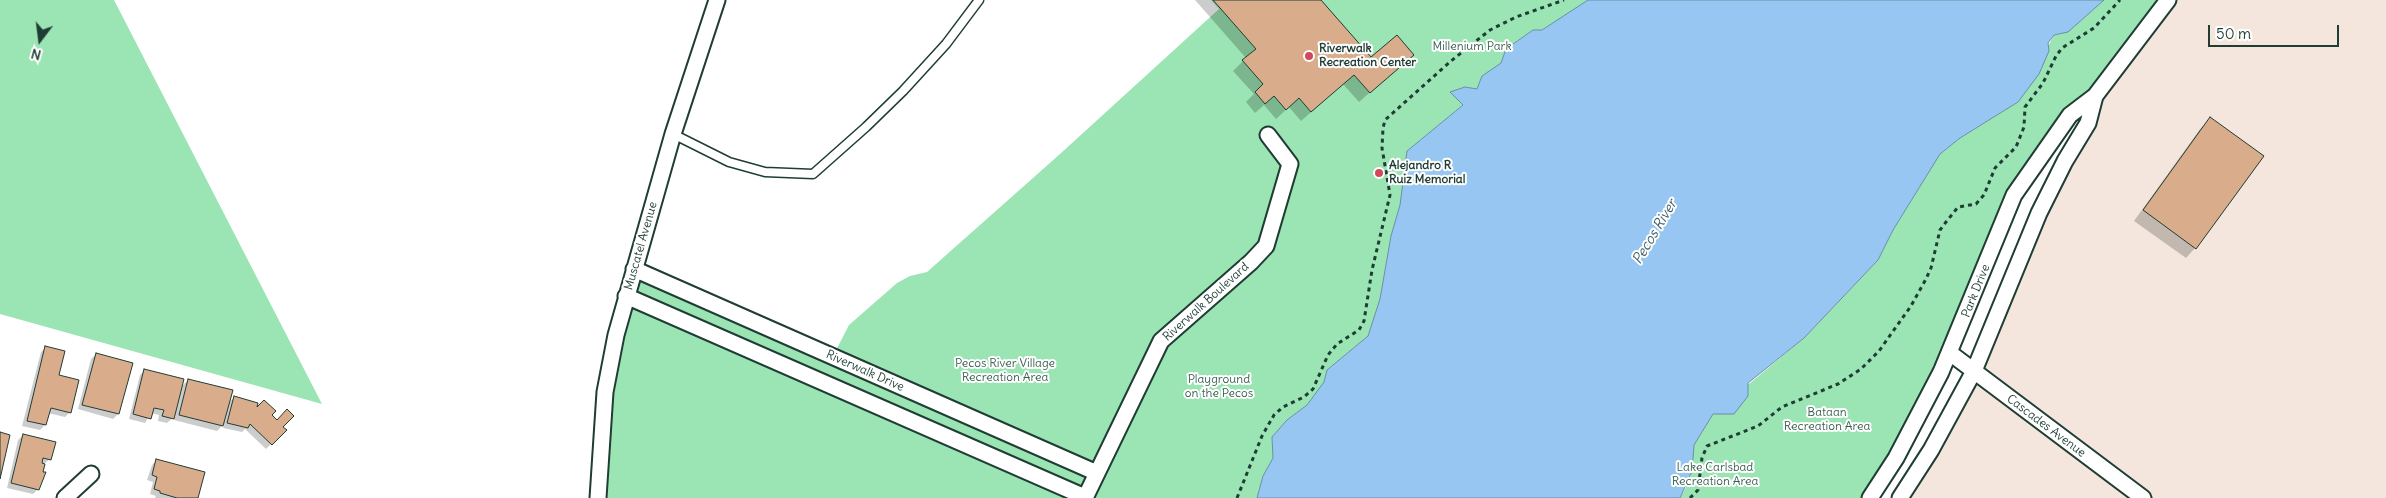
<!DOCTYPE html>
<style>
body{margin:0}
#map{position:relative;width:2386px;height:498px;overflow:hidden;background:#fff;font-family:Delius,sans-serif}
canvas{display:block}
.north{position:absolute;left:15px;top:15px;width:50px;height:50px;-webkit-text-stroke:4px #fff;paint-order:stroke;rotate:195deg;font-size:14px;font-weight:700;line-height:20px;text-align:center;color:#1f3d34}
.north::after{content:'';display:block;margin:auto;width:18px;height:22px;background:#1f3d34;clip-path:polygon(50% 0,100% 100%,50% 72%,0 100%)}
.scale{position:absolute;left:2208px;top:25px;width:131px;height:22px;box-sizing:border-box;border:2px solid #1f3d34;border-top:0;padding-left:6px;font-size:15px;line-height:18px;white-space:nowrap;color:#1f3d34;-webkit-text-stroke:4px #fff;paint-order:stroke}
</style>
<div id="map">
<canvas width="2386" height="498"></canvas>
<div class="north">N</div>
<div class="scale">50 m</div>
</div>
<script>
const ctx = document.querySelector('canvas').getContext('2d');
ctx.lineJoin = 'round';
function fillPath(path, color) {
  ctx.fillStyle = color;
  ctx.fill(path, 'evenodd');
}
function shape(rows) {
  const path = new Path2D();
  for (const r of rows) {
    path.moveTo(r[0], r[1]);
    for (let i = 2; i < r.length; i += 2) path.lineTo(r[i], r[i + 1]);
  }
  return path;
}
function stroke(path, color, width, dash) {
  ctx.strokeStyle = color;
  ctx.lineWidth = width;
  ctx.lineCap = dash ? 'butt' : 'round';
  ctx.setLineDash(dash || []);
  ctx.stroke(path);
}
function write(font, color, halo, rows, align = 'center') {
  ctx.font = font + ' Delius,sans-serif';
  ctx.lineWidth = 4;
  ctx.setLineDash([]);
  ctx.textBaseline = 'middle';
  ctx.strokeStyle = halo;
  ctx.fillStyle = color;
  for (const [text, x, y, turn = 0] of rows) {
    ctx.save();
    ctx.translate(x, y);
    ctx.rotate((+turn || 0) * Math.PI / 180);
    ctx.textAlign = isNaN(turn) ? turn : align;
    if (halo) ctx.strokeText(text, 0, 0);
    ctx.fillText(text, 0, 0);
    ctx.restore();
  }
}
const built = shape([
 [2168,0,2386,0,2386,498,1900,498,1931,450,2095,96]
]);
const green = shape([
 [0,0,114,0,322,404,0,314],
 [1211,0,1588,0,1542,30,1533,30,1506,49,1501,63,1482,76,1477,89,1465,87,1450,92,1463,105,1407,151,1400,205,1391,236,1380,299,1368,336,1327,370,1324,382,1307,405,1287,420,1272,437,1273,458,1263,476,1257,498,598,498,601,434,634,269,833,356,849,325,897,283,910,276,927,272,1060,154,1219,9],
 [2104,0,2168,0,2070,115,2014,195,1950,353,1870,498,1680,498,1690,480,1694,445,1713,414,1804,338,1878,260,1893,230,1940,154,1960,138,2018,102,2054,35,2068,32]
]);
const water = shape([
 [1588,0,2104,0,2068,32,2054,35,2048,43,2049,51,2039,74,2018,102,1960,138,1940,154,1893,230,1878,260,1804,338,1748,383,1748,396,1734,414,1713,414,1694,445,1692,471,1680,498,1257,498,1263,476,1273,458,1272,437,1287,420,1307,405,1324,382,1327,370,1368,336,1380,299,1391,236,1400,205,1407,151,1463,105,1450,92,1465,87,1477,89,1482,76,1501,63,1506,49,1533,30,1542,30,1588,0]
]);
const shadow = shape([
 [1195,0,1320,0,1371,59,1402,64,1359,102,1343,84,1301,121,1289,107,1276,119,1264,105,1255,113,1246,102,1254,94,1233,71,1246,58],
 [2210,119,2195,248,2186,258,2134,221,2200,129],
 [46,347,70,412,65,417,48,413,45,425,40,430,22,426,41,352],
 [96,354,118,414,113,419,78,409,91,359],
 [145,370,180,388,188,380,228,404,234,397,256,411,270,416,285,430,266,449,245,429,242,432,223,428,224,424,217,431,174,420,176,415,167,423,158,421,159,415,151,413,145,423,129,419,140,375],
 [23,435,50,459,44,464,38,489,33,494,7,488,18,440],
 [157,460,196,498,155,498,156,496,150,494,153,482,147,480,152,465]
]);
const building = shape([
 [1213,0,1321,0,1371,57,1397,35,1414,55,1370,93,1354,75,1311,112,1299,98,1286,110,1274,96,1265,104,1255,92,1263,84,1242,60,1256,49,1213,0],
 [2210,117,2264,156,2196,249,2143,210,2210,117],
 [45,346,65,351,59,375,79,380,71,413,51,408,46,425,27,421,45,346],
 [96,353,133,363,119,414,82,405,96,353],
 [144,369,184,379,174,419,162,416,164,410,154,408,151,419,133,414,144,369],
 [188,379,233,390,223,426,179,415,188,379],
 [234,396,258,403,257,407,264,400,276,411,272,415,277,420,287,409,294,416,283,427,287,430,272,445,250,424,248,428,227,423,234,396],
 [0,432,10,435,0,479,0,432],
 [23,434,56,442,51,460,43,458,42,463,45,464,43,472,46,472,39,490,11,483,23,434],
 [156,459,205,472,198,498,177,498,160,493,160,491,154,489,157,477,152,475,156,459]
]);
const path = shape([
 [1237,498,1262,436,1274,415,1283,407,1304,397,1313,389,1328,355,1337,344,1359,330,1364,321,1372,270,1390,195,1382,148,1383,128,1385,120,1451,61,1490,30,1516,17,1564,0],
 [1690,498,1698,490,1702,458,1707,446,1758,426,1782,407,1838,384,1861,369,1879,351,1911,306,1926,279,1931,268,1940,230,1946,222,1958,207,1976,204,1984,195,1995,168,2016,147,2024,127,2025,107,2043,83,2056,56,2062,48,2094,28,2120,0]
]);
const service = shape([
 [673,134,729,162,765,172,813,174,866,127,903,91,946,44,979,0]
]);
const minor = shape([
 [634,269,1097,473],
 [626,296,1085,497],
 [1950,353,2143,498],
 [65,498,91,474],
 [598,498,605,392,616,335,673,134,717,0],
 [1085,498,1161,341,1251,262,1266,246,1290,164,1268,135],
 [1870,498,1896,458,1941,372,2014,195,2070,115,2095,96,2168,0],
 [1900,498,1931,450,1974,371,2039,213,2065,161,2088,123,2095,96]
]);
const markers = [
 [1309,56,5,"#d1495b"],
 [1379,173,5,"#d1495b"]
];
const parkNames = [
 ["Millenium Park",1472,47],
 ["Pecos River Village",1005,364],
 ["Recreation Area",1005,378],
 ["Playground",1219,380],
 ["on the Pecos",1219,394],
 ["Bataan",1827,413],
 ["Recreation Area",1827,427],
 ["Lake Carlsbad",1715,468],
 ["Recreation Area",1715,482]
];
const poiNames = [
 ["Riverwalk",1319,49],
 ["Recreation Center",1319,63],
 ["Alejandro R",1389,166],
 ["Ruiz Memorial",1389,180]
];
const streetNames = [
 ["Muscatel Avenue",641,246,-74],
 ["Park Drive",1976,291,-68],
 ["Riverwalk Boulevard",1206,302,-42],
 ["Riverwalk Drive",865,371,24],
 ["Cascades Avenue",2046,426,37]
];
const waterNames = [
 ["Pecos River",1655,232,-59]
];
fillPath(built, '#f4e6dc');
fillPath(green, '#9be4b3');
fillPath(water, '#97c6f2');
stroke(water, '#678fa6', 1);
fillPath(shadow, '#0003');
fillPath(building, '#d9ac8b');
stroke(building, '#1f3d34', 1);
stroke(service, '#1f3d34', 11);
stroke(minor, '#1f3d34', 19);
stroke(path, '#1f3d34', 3, [4, 4]);
stroke(service, '#fff', 8);
stroke(minor, '#fff', 15);
for (const [x, y, r, color] of markers) {
  const dot = new Path2D();
  dot.arc(x, y, r, 0, 2 * Math.PI);
  ctx.fillStyle = color;
  ctx.fill(dot);
  stroke(dot, '#fff', 2);
}
write('12px', '#385e4d', '#fff', parkNames);
write('bold 12px', '#1f3d34', '#fff', poiNames, 'left');
write('12px', '#1f3d34', '#fff', streetNames);
write('italic 14px', '#3d5f64', '#fff', waterNames);
</script>
